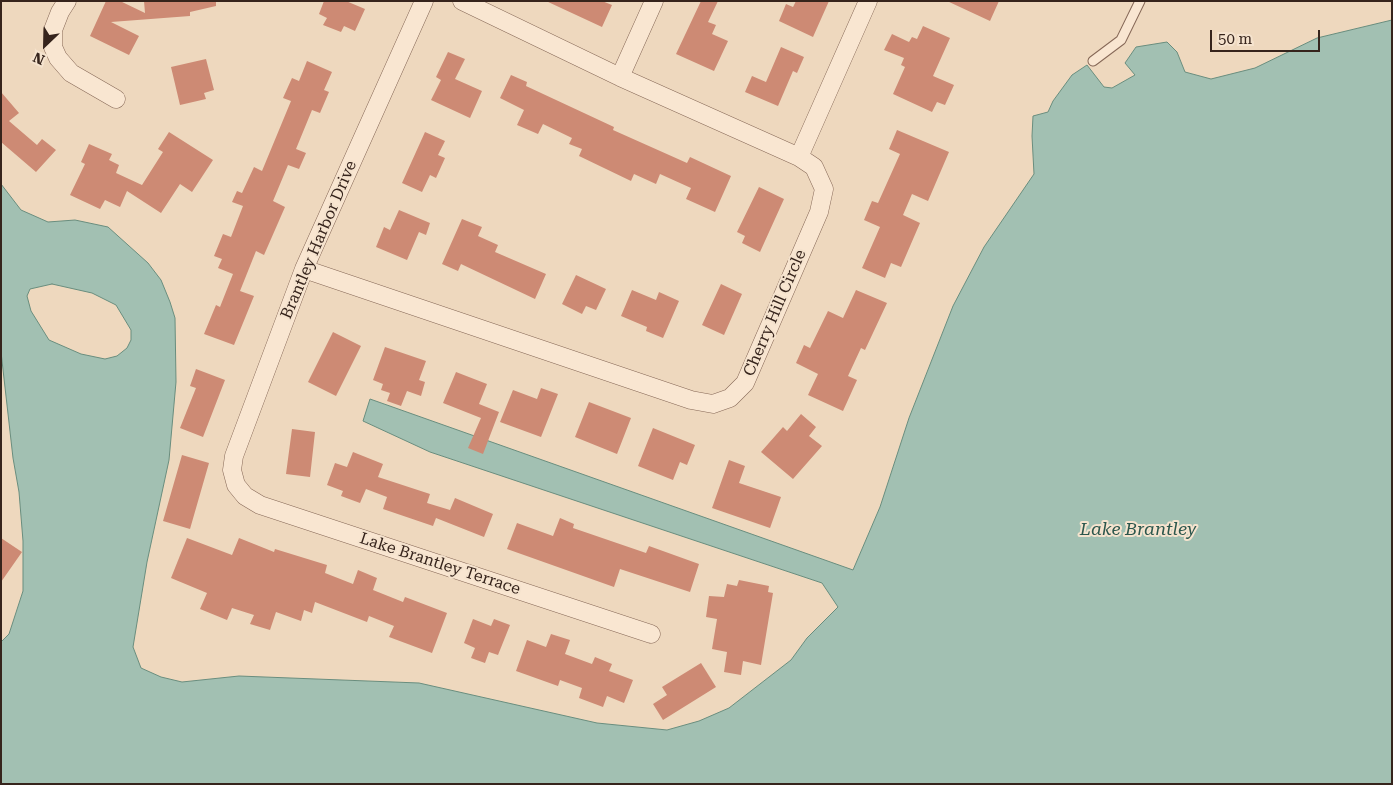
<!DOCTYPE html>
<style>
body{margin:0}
#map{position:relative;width:1393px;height:785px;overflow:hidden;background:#eed8be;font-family:"Roboto Serif",serif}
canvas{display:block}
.frame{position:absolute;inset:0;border:2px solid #36241c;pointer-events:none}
.north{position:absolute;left:20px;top:20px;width:50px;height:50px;-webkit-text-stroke:4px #f5e3ce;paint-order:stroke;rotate:204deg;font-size:14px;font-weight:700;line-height:20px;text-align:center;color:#36241c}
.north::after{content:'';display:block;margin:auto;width:18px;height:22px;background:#36241c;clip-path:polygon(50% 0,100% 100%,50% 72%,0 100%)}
.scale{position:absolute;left:1210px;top:30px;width:110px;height:22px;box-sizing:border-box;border:2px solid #36241c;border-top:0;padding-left:6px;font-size:15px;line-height:18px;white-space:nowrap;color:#36241c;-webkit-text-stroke:4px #f5e3ce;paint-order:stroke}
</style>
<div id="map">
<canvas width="1393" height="785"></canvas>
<div class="frame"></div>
<div class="north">N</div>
<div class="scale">50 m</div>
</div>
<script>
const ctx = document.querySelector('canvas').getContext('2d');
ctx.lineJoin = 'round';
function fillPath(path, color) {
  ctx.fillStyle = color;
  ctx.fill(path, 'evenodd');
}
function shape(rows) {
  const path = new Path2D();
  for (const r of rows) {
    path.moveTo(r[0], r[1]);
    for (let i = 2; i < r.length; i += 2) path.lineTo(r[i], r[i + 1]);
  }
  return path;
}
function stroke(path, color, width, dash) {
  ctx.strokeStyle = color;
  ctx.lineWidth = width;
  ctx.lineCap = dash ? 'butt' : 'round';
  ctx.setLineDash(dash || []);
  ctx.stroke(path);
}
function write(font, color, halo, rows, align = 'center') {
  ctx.font = font + ' "Roboto Serif",serif';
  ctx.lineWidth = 4;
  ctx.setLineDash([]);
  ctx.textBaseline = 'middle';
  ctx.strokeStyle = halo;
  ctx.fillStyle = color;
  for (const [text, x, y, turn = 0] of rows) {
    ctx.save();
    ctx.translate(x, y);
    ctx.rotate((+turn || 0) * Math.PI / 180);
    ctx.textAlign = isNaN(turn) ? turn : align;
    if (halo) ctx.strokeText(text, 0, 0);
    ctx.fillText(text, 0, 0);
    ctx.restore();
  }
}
const water = shape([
 [1392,20,1392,784,1,784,1,642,9,634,23,591,23,541,19,492,13,458,1,352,1,184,21,210,48,222,75,220,108,227,148,263,161,280,170,302,175,318,176,382,169,460,147,562,133,647,141,668,161,677,182,682,239,676,419,683,597,723,667,730,699,721,729,708,791,660,807,638,838,607,822,583,430,452,363,421,370,399,853,570,880,507,909,418,953,306,984,247,1034,174,1032,136,1033,116,1048,112,1053,101,1072,75,1087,65,1104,87,1112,88,1135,75,1125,63,1136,47,1167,42,1177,52,1185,72,1211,79,1255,68,1317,38,1392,20],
 [52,284,92,293,116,305,131,330,131,340,127,348,117,356,105,359,81,354,49,340,31,311,27,296,30,289,52,284]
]);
const building = shape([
 [106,1,120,1,145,13,144,1,216,1,216,6,190,12,190,16,111,22,139,36,129,55,90,36],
 [324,1,346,1,365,9,355,31,344,26,341,32,323,25,327,18,319,14],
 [546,1,602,1,612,5,602,27],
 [701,1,718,1,708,22,716,25,712,34,728,41,714,71,676,54],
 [796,1,829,1,813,37,779,21,786,4,793,7],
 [947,1,999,1,990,21],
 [923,26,950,38,933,76,954,85,945,105,937,102,932,112,893,94,905,67,901,65,904,58,884,50,892,34,909,42,912,37,917,39],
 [781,47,804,57,797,73,793,71,778,106,745,92,752,76,766,82],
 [448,52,465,59,455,79,482,91,470,118,431,100,441,80,436,77],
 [206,59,214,90,204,93,206,99,180,105,171,67],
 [307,61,332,72,324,90,329,92,320,113,312,110,296,149,306,153,299,169,288,165,273,201,285,207,264,255,256,251,240,291,254,296,234,345,204,334,216,305,220,307,233,274,218,268,222,259,214,256,223,234,231,237,243,206,232,202,237,191,242,193,254,167,262,171,291,101,283,98,292,78,299,81],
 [511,75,527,82,526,86,614,127,613,130,687,163,690,157,731,176,715,212,686,199,691,188,660,174,656,184,634,174,631,181,579,156,582,149,569,144,572,138,543,124,538,134,517,125,524,110,500,98],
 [1,92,19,113,9,121,37,145,42,139,56,150,36,172,1,142],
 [897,130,949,152,928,201,912,194,903,215,920,223,901,267,891,263,885,278,862,268,880,227,864,220,872,201,878,203,900,154,889,149],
 [169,132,213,160,192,192,180,184,161,213,127,191,120,207,105,200,100,209,70,195,85,164,81,162,89,144,112,154,109,160,119,165,116,173,142,185,163,152,158,149],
 [425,132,445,141,438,155,445,158,436,178,430,175,422,192,402,183],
 [759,187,784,199,760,252,742,243,745,236,737,232],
 [399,210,430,223,426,235,419,232,407,260,376,247,384,227,390,230],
 [462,219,482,227,478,236,498,245,495,252,546,274,535,299,461,264,458,271,442,264],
 [576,275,606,289,596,310,586,306,582,314,562,304],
 [721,284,742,294,724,335,702,325],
 [632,290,656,300,659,292,679,301,663,338,646,331,647,327,621,316],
 [856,290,887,303,865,350,861,348,848,376,857,380,843,411,808,395,818,374,796,363,804,345,810,348,828,311,843,318],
 [333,332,361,346,336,396,308,382],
 [385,347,426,361,419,380,425,382,421,396,407,391,401,406,387,401,390,393,381,390,383,384,373,380],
 [196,369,225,380,203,437,180,428,196,388,190,386],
 [456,372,487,384,479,404,499,412,483,454,468,448,481,418,443,403],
 [541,388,558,394,541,437,500,422,513,390,537,399],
 [589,402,631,418,617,454,575,437],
 [801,414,816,427,809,436,822,446,793,479,761,452,783,427,787,431],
 [653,428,695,445,687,465,680,462,673,480,638,466],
 [292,429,315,432,310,477,286,474],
 [353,452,383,464,378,477,430,494,427,503,450,510,455,498,493,514,484,537,436,518,433,526,383,509,387,497,366,489,360,503,341,496,343,491,327,485,335,463,347,467],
 [182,455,209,463,190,529,163,521],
 [729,460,745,466,739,483,781,497,770,528,712,508],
 [560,518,574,524,573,528,646,553,649,546,699,564,690,592,620,569,614,587,507,549,517,523,553,536],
 [1,538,22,552,1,582],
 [187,538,232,555,239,538,274,552,275,549,327,565,325,573,353,584,358,570,377,578,373,590,403,602,405,597,447,613,432,653,389,637,394,626,369,616,367,622,315,602,312,613,304,610,301,621,276,612,270,630,250,624,254,615,232,608,227,620,200,609,207,593,171,578],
 [739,580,769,586,768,592,773,593,761,665,743,661,741,675,724,672,727,652,712,649,717,619,706,617,709,596,724,597,727,584,737,586],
 [473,619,491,626,494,619,510,625,498,655,489,652,485,663,471,658,475,648,464,643],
 [551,634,570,640,565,654,592,664,595,657,612,664,609,671,633,680,624,703,607,696,603,707,579,698,582,688,560,680,558,686,516,671,527,640,546,647],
 [701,663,716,687,663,720,653,704,667,695,662,687]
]);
const service = shape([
 [1093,61,1121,40,1140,1]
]);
const minor = shape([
 [67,1,60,12,53,30,53,47,58,58,71,73,116,99],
 [424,1,304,269,234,456,232,470,236,485,245,496,260,505,651,634],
 [620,77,654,1],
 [799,157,868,1],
 [304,269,691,400,713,404,730,398,745,383,819,212,824,189,814,167,799,157,620,77,462,1]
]);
const streetNames = [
 ["Brantley Harbor Drive",319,240,-67],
 ["Cherry Hill Circle",775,313,-67],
 ["Lake Brantley Terrace",440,564,18]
];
const waterNames = [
 ["Lake Brantley",1138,530]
];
fillPath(water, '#a2c0b2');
stroke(water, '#698d7e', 1);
fillPath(building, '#cd8a74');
stroke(service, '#866857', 11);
stroke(minor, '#866857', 19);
stroke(service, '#f9e6d1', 9);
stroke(minor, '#f9e6d1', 18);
write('16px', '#36241c', '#f5e3ce', streetNames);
write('italic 18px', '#2b564c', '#f5e3ce', waterNames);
</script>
